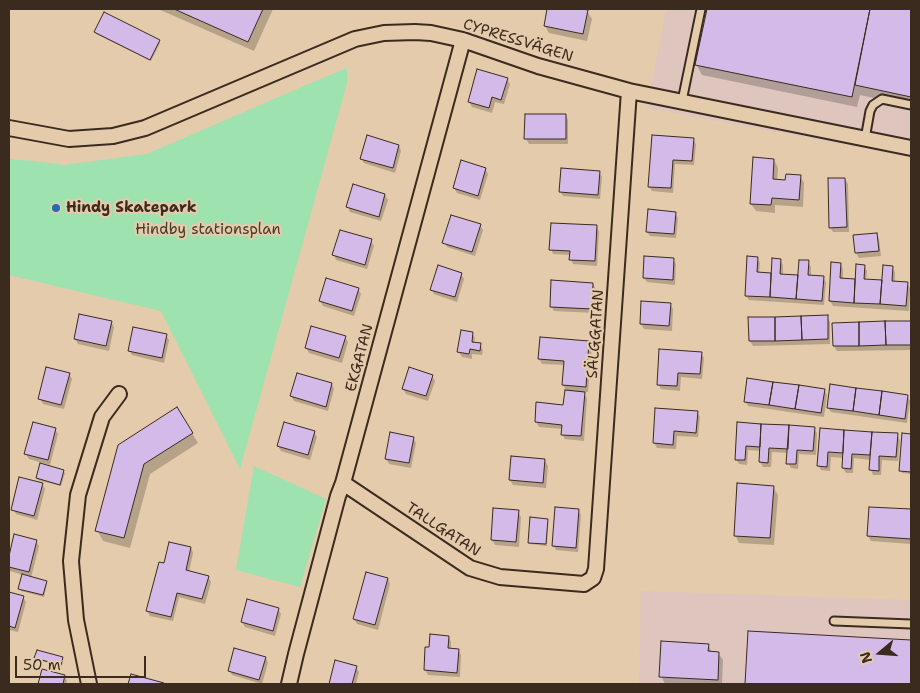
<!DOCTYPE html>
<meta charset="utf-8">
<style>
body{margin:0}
#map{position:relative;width:920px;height:693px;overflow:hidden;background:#e3cbac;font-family:"Shantell Sans",sans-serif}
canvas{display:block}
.frame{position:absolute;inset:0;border:10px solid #3b2a1e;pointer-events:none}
.north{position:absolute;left:855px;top:628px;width:50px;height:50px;-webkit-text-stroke:4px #e3cbac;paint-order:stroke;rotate:252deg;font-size:14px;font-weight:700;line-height:20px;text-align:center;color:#3b2a1e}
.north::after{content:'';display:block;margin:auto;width:18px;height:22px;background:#3b2a1e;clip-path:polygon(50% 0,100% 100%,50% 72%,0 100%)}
.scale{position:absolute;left:15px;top:656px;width:131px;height:22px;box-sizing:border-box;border:2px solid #3b2a1e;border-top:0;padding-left:6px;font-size:15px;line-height:18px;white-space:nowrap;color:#3b2a1e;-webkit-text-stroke:4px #e3cbac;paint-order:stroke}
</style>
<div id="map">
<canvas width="920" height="693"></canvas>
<div class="frame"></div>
<div class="north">N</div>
<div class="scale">50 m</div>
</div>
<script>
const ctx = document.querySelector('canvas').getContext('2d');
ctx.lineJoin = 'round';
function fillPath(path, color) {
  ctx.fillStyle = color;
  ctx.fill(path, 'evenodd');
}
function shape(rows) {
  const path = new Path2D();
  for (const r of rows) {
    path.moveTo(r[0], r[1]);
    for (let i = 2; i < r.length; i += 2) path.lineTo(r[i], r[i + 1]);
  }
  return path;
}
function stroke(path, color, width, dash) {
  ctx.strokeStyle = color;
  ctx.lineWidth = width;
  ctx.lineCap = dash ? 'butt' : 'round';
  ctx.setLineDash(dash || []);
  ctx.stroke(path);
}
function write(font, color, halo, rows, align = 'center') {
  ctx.font = font + ' "Shantell Sans",sans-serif';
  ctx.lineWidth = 4.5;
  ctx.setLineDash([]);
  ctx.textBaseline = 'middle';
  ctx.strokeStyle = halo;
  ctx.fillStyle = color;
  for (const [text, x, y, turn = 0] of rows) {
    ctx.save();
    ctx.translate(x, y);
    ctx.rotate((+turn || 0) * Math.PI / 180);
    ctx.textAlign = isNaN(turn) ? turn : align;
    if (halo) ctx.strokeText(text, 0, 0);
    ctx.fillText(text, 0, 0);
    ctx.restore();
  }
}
const built = shape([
 [666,9,911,9,911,157,647,108],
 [641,591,911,600,911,684,639,684]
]);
const green = shape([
 [347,68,347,83,240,469,161,311,9,275,9,159,33,161,64,165,147,154,311,83],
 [254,466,326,499,300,587,236,570]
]);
const shadow = shape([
 [158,9,273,9,254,51],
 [546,9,576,9,587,11,592,19,587,41,549,33,545,26,547,10],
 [708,9,911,9,911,106,860,95,857,107,702,75,696,64],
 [95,32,159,41,160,43,151,61,96,34],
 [507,79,510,84,504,104,495,102,492,113,472,107,469,102],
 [566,115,568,120,568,144,529,144,526,139],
 [653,136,693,139,696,144,694,165,675,164,673,193,652,191,649,186],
 [399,146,401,151,395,173,364,163,361,158],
 [774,160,778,168,777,181,786,181,800,176,804,183,803,207,775,205,775,213,756,211,751,204],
 [485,169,488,174,480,200,457,193,454,188],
 [599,172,602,177,600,199,563,196,560,191],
 [845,179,848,184,849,232,833,232,830,227],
 [385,195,388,200,381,221,350,212,348,207],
 [675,213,678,218,676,238,650,236,647,232],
 [480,225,483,230,475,256,447,247,444,242],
 [597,227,599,232,597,266,573,264,571,259,571,255,553,254,551,249],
 [877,234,879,239,881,256,859,258,856,253],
 [371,241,374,246,367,269,336,260,334,255],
 [757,258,760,263,759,273,773,274,780,260,783,265,783,275,799,276,808,262,811,267,811,277,823,277,826,282,824,305,749,300,746,296],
 [673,259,676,264,675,285,647,282,644,278],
 [832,263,841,264,843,269,843,279,856,280,864,266,867,271,866,281,883,282,892,267,895,272,895,282,907,283,910,288,909,311,833,306,830,301],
 [461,274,464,279,457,302,434,294,432,290],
 [593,284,596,289,594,313,554,311,551,306],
 [358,289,361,294,354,316,323,306,320,301],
 [670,304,673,309,672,331,644,329,641,324],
 [827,317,830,322,830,344,753,346,750,341],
 [111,322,114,327,109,351,78,344,75,339],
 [911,322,911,350,837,351,834,346,834,324],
 [472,333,475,338,474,344,480,345,483,350,482,355,472,354,472,359,462,357,459,352],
 [166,335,169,340,164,363,132,355,129,350],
 [345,337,348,342,342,363,309,353,306,348],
 [589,342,592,347,588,392,583,392,587,398,584,441,565,439,562,434,563,429,539,427,536,422,538,404,565,406,566,390,563,385,565,365,542,364,539,359],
 [701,353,704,358,702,379,681,377,680,391,661,389,658,384],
 [69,374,72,379,64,409,43,404,40,399],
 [432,376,435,381,428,401,406,394,403,389],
 [332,384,334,389,328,411,294,401,291,396],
 [824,390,827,395,824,417,748,406,745,401],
 [907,396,910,401,907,423,831,412,828,408],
 [697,412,700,417,698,437,677,436,676,449,657,448,654,443],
 [738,423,814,429,817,433,816,455,799,454,798,469,791,468,788,463,789,453,772,452,771,467,763,467,760,462,761,451,748,450,747,465,739,464,736,459],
 [55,429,58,434,50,465,29,459,26,454],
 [821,429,897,435,900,440,898,461,882,460,881,475,873,475,871,470,871,460,854,458,853,473,846,473,843,468,844,458,831,457,830,471,821,470,818,465],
 [314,432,317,437,310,460,281,451,278,446],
 [192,433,198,443,150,474,130,548,103,541,97,530,119,445],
 [903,434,911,435,911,474,902,473,901,471],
 [413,438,416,443,411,468,389,464,386,459],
 [512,458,545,461,548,466,546,488,513,485,510,480],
 [63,471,65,473,61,486,38,480,37,478],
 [42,484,45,489,37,520,16,514,13,509],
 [773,487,778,495,774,545,739,543,735,535],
 [870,508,911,511,911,544,871,541,868,536],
 [578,510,581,515,578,552,556,550,553,545],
 [518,512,521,517,519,547,495,545,492,540],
 [547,520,548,522,547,546,530,544,529,542],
 [15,536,36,541,39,546,31,578,46,582,47,584,44,597,21,591,20,589,23,575,10,571,9,569,9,561],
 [191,548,193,553,189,572,208,577,211,582,205,604,179,597,173,621,150,616,147,611,165,564],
 [367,574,388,579,390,584,378,630,357,624,354,619],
 [9,593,23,597,26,602,18,632,9,630],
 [278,609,281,614,275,636,245,627,242,622],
 [749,632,911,641,911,684,746,684],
 [449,637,451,642,451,650,458,650,461,655,460,677,428,675,425,670,430,648],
 [708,645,712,652,718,653,723,660,722,684,665,684,661,676],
 [36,658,62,658,63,660,62,666,37,660],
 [266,658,268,663,262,684,232,675,229,670],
 [336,662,356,667,359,672,356,684,330,684],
 [43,671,64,676,67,681,66,684,39,684]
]);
const building = shape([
 [174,9,263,9,248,42,174,9],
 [547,9,582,9,588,10,583,34,544,26,547,9],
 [707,9,870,9,852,97,695,65,707,9],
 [870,9,911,9,911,97,855,85,870,9],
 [104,12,160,40,150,60,94,32,104,12],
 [477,69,508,78,501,100,492,97,489,108,468,102,477,69],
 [525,114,566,114,566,139,524,139,525,114],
 [367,135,399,145,393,168,360,159,367,135],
 [652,135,694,138,692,161,673,160,671,188,648,187,652,135],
 [753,157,774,159,773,179,785,180,786,174,801,175,799,200,772,198,771,205,750,204,753,157],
 [461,160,486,168,478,196,453,188,461,160],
 [561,168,600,171,598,195,559,192,561,168],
 [828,178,845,178,847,227,829,228,828,178],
 [353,184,385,194,379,217,346,207,353,184],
 [648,209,676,212,674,234,646,232,648,209],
 [451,215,481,224,472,252,442,243,451,215],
 [551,223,597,225,595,261,569,260,570,251,549,250,551,223],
 [340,230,372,239,365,265,332,255,340,230],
 [877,233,879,251,855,253,853,235,877,233],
 [644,256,674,258,673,280,643,278,644,256],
 [747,256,758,257,757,272,771,273,770,297,745,296,747,256],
 [772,258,781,259,780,274,798,275,796,299,770,297,772,258],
 [799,260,809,260,808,275,824,276,822,301,796,299,799,260],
 [831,262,841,263,840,278,855,279,854,303,829,301,831,262],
 [856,264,865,265,864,279,882,280,880,304,854,303,856,264],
 [438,265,462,273,455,297,430,290,438,265],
 [883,265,893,266,892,281,908,282,906,306,880,304,883,265],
 [326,278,359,288,352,311,319,301,326,278],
 [551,280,593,283,592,309,550,307,551,280],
 [641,301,671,303,669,326,640,324,641,301],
 [79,314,112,321,106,346,74,339,79,314],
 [828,315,828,339,802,340,801,316,828,315],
 [801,316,802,340,775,341,775,317,801,316],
 [748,317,775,317,775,341,749,341,748,317],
 [885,321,886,345,859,346,859,322,885,321],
 [885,321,911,321,911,345,886,345,885,321],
 [859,322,859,346,833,346,832,323,859,322],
 [311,326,346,336,339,358,305,348,311,326],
 [133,327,167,334,162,358,128,351,133,327],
 [461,330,473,332,472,342,481,343,480,351,470,349,469,354,457,352,461,330],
 [540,337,589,341,586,387,562,385,564,361,538,359,540,337],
 [659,349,702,352,700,374,678,373,677,386,657,385,659,349],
 [46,367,70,373,61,405,38,399,46,367],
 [409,367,433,375,426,396,402,389,409,367],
 [297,373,332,383,326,407,290,396,297,373],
 [747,378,773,382,769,405,744,402,747,378],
 [773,382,799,385,795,409,769,405,773,382],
 [830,384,856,388,853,411,827,408,830,384],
 [799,385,825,389,821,413,795,409,799,385],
 [856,388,882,391,879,415,853,411,856,388],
 [565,390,585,392,581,436,561,435,562,425,535,422,536,402,563,405,565,390],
 [882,391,908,395,905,419,879,415,882,391],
 [177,407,193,433,144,464,124,538,95,531,118,445,177,407],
 [655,408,698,411,696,433,674,431,673,445,653,443,655,408],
 [33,422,56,428,48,460,24,454,33,422],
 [284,422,315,431,308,455,277,446,284,422],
 [737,422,761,424,760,447,746,446,745,460,735,460,737,422],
 [761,424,789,425,788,449,769,448,768,463,759,462,761,424],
 [789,425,815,427,813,451,797,450,796,464,786,464,789,425],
 [820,428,844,430,843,453,828,452,827,467,817,466,820,428],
 [844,430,872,432,870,455,852,454,851,469,842,468,844,430],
 [390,432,414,437,409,463,385,459,390,432],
 [872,432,898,433,896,457,879,456,879,471,869,470,872,432],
 [902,433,911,434,911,472,899,471,902,433],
 [511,456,545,459,543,483,509,480,511,456],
 [40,463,64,470,60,485,36,478,40,463],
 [19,477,43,483,34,516,11,510,19,477],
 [737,483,774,486,770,538,734,536,737,483],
 [555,507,579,509,576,548,552,546,555,507],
 [869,507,911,509,911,539,867,536,869,507],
 [493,508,519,510,516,542,491,540,493,508],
 [530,517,548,519,546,544,528,543,530,517],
 [14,534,37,540,29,572,9,567,9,556,14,534],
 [169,542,191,547,186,570,209,576,202,599,177,593,171,617,146,611,159,562,164,563,169,542],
 [366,572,388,578,375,625,353,619,366,572],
 [22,574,47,581,43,595,18,589,22,574],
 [9,592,24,596,15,628,9,626,9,592],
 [247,599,279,608,273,631,241,622,247,599],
 [748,631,911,640,911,684,745,684,748,631],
 [430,634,449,636,448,648,459,649,457,673,424,670,425,647,429,647,430,634],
 [661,641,709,644,708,651,719,652,718,680,659,677,661,641],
 [234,648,266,657,259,680,228,671,234,648],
 [37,650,63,657,61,665,34,658,37,650],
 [335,660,357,666,352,684,329,684,335,660],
 [42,669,65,675,63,684,38,684,42,669],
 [131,674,164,683,163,684,128,684,131,674]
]);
const service = shape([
 [682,101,701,9],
 [865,139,870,111,873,105,882,99,911,105],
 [834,621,911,624]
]);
const minor = shape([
 [9,128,69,139,113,136,145,128,355,39,384,33,415,32,431,33,463,40,538,66,629,91,911,148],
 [343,483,470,568,500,577,584,584,593,578,596,569,629,91],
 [89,684,76,620,71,561,78,495,102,417,119,394],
 [289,684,296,654,338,496,343,483,463,40]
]);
const markers = [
 [56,208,5,"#1f6fb2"]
];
const streetNames = [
 ["CYPRESSVÄGEN",518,41,17],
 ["SÄLGGATAN",596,334,-86],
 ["EKGATAN",360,358,-75],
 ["TALLGATAN",443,530,33]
];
const poiNames = [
 ["Hindy Skatepark",66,208]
];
const parkNames = [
 ["Hindby stationsplan",208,230]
];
fillPath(built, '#dec6be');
fillPath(green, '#9de2af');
fillPath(shadow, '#0003');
fillPath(building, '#d3bae9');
stroke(building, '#3b2a1e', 1);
stroke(service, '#3b2a1e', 11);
stroke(minor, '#3b2a1e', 18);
stroke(service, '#e3cbac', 7);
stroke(minor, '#e3cbac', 14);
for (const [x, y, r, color] of markers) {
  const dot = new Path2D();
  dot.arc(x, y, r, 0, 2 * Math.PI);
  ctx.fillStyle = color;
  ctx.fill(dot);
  stroke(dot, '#e3cbac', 2);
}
write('15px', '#3b2a1e', '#e3cbac', streetNames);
write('bold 15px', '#3b2a1e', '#e3cbac', poiNames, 'left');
write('15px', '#453c2c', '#e3cbac', parkNames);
</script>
